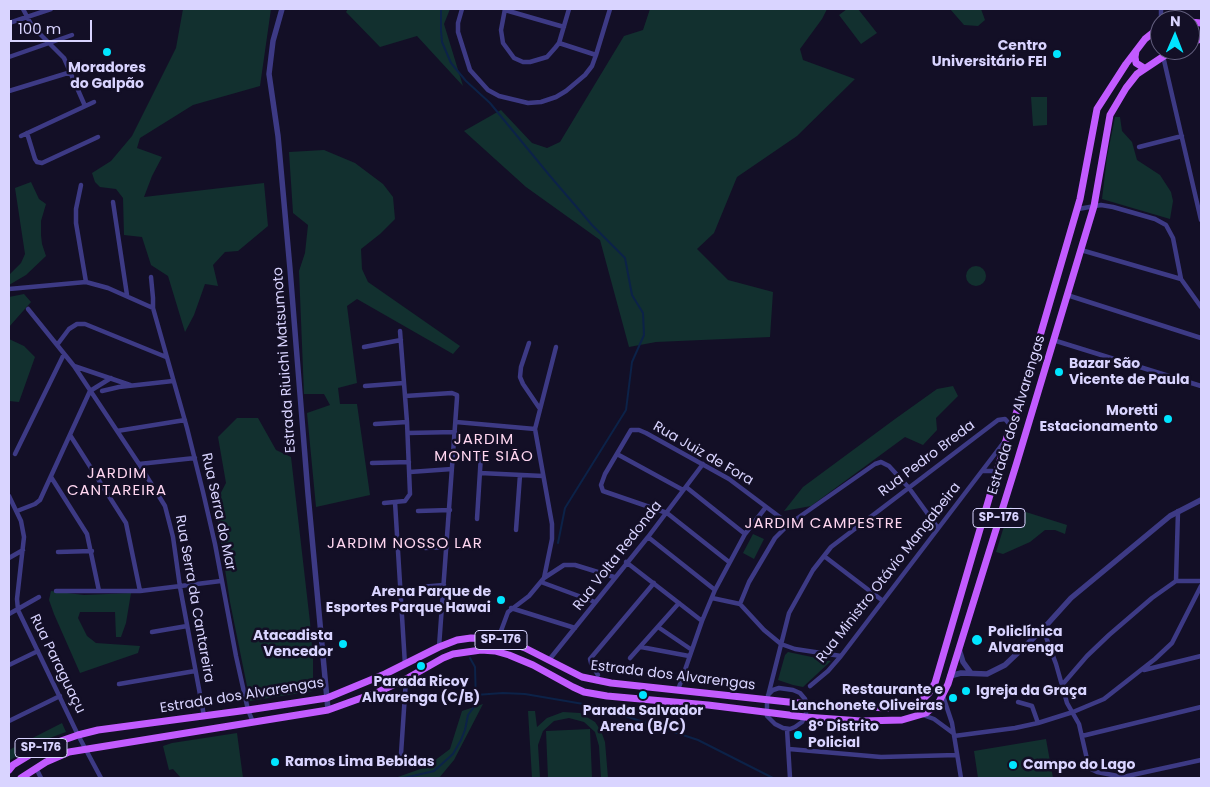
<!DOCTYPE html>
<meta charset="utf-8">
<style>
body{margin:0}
#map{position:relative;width:1210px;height:787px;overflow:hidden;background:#130f26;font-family:Poppins,sans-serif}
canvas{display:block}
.frame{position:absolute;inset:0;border:10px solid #d9d4ff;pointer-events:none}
.north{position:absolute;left:1150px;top:10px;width:50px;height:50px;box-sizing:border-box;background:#130f26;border:1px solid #625e7d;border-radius:50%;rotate:1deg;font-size:14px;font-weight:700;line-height:20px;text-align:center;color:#d9d4ff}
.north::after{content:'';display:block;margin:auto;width:18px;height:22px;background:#00e5ff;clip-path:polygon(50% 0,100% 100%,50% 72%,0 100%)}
.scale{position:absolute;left:10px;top:20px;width:82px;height:22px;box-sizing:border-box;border:2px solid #d9d4ff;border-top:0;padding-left:6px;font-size:15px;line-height:18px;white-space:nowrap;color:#d9d4ff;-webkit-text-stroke:4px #130f26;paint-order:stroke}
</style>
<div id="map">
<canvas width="1210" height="787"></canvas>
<div class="frame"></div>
<div class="north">N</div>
<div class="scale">100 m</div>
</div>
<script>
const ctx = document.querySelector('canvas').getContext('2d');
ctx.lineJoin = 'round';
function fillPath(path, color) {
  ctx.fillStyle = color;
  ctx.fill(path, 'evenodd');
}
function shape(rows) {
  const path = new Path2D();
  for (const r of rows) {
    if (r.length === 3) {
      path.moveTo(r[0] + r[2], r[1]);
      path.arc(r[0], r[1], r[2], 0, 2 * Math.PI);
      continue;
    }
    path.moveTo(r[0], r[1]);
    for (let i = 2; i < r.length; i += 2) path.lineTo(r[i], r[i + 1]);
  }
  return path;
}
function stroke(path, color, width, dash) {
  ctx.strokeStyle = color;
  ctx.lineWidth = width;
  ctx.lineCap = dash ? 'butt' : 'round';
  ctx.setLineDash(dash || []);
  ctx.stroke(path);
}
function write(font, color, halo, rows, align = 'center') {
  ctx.font = font + ' Poppins,sans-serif';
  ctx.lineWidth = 5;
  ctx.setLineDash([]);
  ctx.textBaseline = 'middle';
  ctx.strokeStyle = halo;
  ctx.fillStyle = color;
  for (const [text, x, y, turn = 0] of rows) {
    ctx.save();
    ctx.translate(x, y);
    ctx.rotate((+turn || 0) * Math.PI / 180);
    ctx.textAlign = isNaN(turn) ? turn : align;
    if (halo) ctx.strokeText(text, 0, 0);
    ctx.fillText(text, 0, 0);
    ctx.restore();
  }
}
const green = shape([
 [183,9,271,9,260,86,193,105,140,138,137,148,162,157,152,176,144,197,264,183,268,226,238,251,225,252,213,265,218,286,205,284,194,315,185,332,168,276,151,265,142,237,124,235,123,198,116,189,100,187,95,182,92,173,111,161,132,136,176,48],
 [348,9,450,9,444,24,463,86,417,36,380,47,346,12],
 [650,9,827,9,822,19,800,49,803,60,855,79,797,136,737,177,714,233,697,249,728,280,773,292,770,337,656,342,629,347,600,240,526,187,464,131,501,110,532,143,547,148,560,142,624,36,643,30],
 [847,9,858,9,877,33,861,44,839,15],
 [950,9,981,9,985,20,978,26,964,25],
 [1031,97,1047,97,1047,125,1033,126],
 [1115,117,1120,117,1122,131,1132,142,1137,160,1160,175,1171,192,1173,201,1170,219,1102,199,1107,157],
 [324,150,355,163,383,184,393,197,395,219,380,234,361,249,362,269,368,282,460,346,453,354,357,299,347,306,357,383,338,388,340,404,357,404,370,495,316,507,307,413,330,405,324,394,304,394,299,271,305,253,308,225,293,213,289,152],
 [31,182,39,199,46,204,41,221,41,235,42,244,46,256,26,275,9,285,9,275,21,263,25,254,15,188],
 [976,276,10],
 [24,294,31,302,9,327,9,297],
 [9,339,24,346,35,357,19,402,9,401],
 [953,386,958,396,936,418,937,430,923,445,905,437,811,506,784,511,803,487,895,419,937,389],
 [237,418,258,418,276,450,291,457,310,622,313,659,313,691,250,701,230,602,215,504,226,483,218,437],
 [1010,507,1067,525,1065,534,1055,530,1045,530,1030,542,1003,554,996,552],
 [753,534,764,539,754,559,743,553],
 [51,591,84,595,131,593,126,623,121,637,116,637,115,612,80,612,78,618,87,636,96,643,140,646,138,653,80,673,54,614,49,600],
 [788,652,831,661,803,687,793,685,778,680,785,655],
 [483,704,454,760,439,778,395,778,426,767,450,749,462,711],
 [528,711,535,711,537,727,547,718,563,712,580,713,595,722,601,731,605,742,608,778,601,778,599,746,595,732,584,722,569,718,554,721,543,731,538,745,540,778,532,778],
 [62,723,66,732,36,743,9,761,9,750],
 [590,729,592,778,548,778,546,731],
 [237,733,243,778,181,778,173,769,169,770,163,746,172,743],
 [1046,739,1053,778,978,778,974,751]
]);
const stream = shape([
 [441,9,441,31,442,42,451,63,466,81,490,103,550,176,592,225,625,258,632,295,643,313,644,335,632,362,626,410,565,508,558,543],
 [475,695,503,693,525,694,595,706,698,740,773,778],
 [404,778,434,771,453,754,461,740,465,730,468,715,476,704,475,667,470,658]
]);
const minor = shape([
 [23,9,32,26,64,58,85,106],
 [462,9,458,23,458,32,470,70,488,90,499,96,528,103,541,102,556,97,566,91,585,75,592,66,596,55,610,9],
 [505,9,501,30,503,43,514,58,523,62,530,62,547,57,555,48,559,43,569,9],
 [505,10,564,27],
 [1161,20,1161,9],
 [9,23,51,9],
 [559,43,596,55],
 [1163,56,1201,220],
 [9,57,72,35],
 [9,91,71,72],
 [27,133,35,159,37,162,42,163,98,137],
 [21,136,94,102],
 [1139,147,1182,136],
 [81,185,76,209,76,223,86,282],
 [113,202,127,295],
 [1078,209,1101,205,1113,207,1155,219,1166,225,1173,238,1181,279,1201,307],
 [1081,250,1181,279],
 [151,277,153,298,153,308,187,428,203,492,215,544,236,656,248,710,253,722],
 [9,289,86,282,108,288,153,308],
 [1067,295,1201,338],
 [28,309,74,366,139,464,165,506,173,537,180,587,204,716],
 [1053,340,1201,386],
 [529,343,521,367,520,377,523,384,540,409],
 [57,345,69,329,77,324,85,324,166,357],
 [364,347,401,340],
 [74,366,130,385],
 [365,386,404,383],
 [102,391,119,387,173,381],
 [405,396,452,393,457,395,457,398,439,647],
 [456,422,535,429],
 [375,424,407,422],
 [117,431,185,420],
 [408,433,455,432],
 [70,435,126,523,140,591],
 [15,454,64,354],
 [617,454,683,490],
 [372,463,409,462],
 [139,464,195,458],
 [983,471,992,471,998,474],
 [410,472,452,469],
 [480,473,543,476],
 [51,477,87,534,99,591],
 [686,487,745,534],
 [9,496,21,521,24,537,17,599,18,610,78,735,101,778],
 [395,502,405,665],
 [384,503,405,501,410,494,407,422,400,331],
 [17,511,35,504,40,500,90,391,111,378],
 [418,511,450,510],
 [477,519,481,455],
 [516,530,520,475],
 [648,537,715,590],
 [425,548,447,547],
 [58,552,92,551],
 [824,556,883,601],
 [9,558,23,550],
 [626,562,702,621],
 [729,562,667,513,603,491,601,485,605,474,631,430,639,430,646,433,729,479,789,524],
 [544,578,552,539,552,524,535,429,556,347],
 [1176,581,1178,511],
 [1176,581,1201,581],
 [541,582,595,602],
 [420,587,444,585],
 [56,591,140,591,221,581],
 [712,598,740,604],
 [511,608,575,628],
 [9,614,39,597],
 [658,627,692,650],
 [1043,629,1056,664,1067,703,1079,724,1089,768,1097,772,1123,777,1201,760],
 [152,632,187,626],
 [498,639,508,612,529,596,544,578,564,565,575,565,614,577],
 [641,647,689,656],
 [841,656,795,649,781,644,764,630,740,604,749,582,775,538,787,526,802,515,875,464,881,462,889,466,909,488,938,528],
 [630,658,679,603],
 [549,660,648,537,703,464],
 [9,665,38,651],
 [1144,670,1201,656],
 [598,675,591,663,590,659,654,583],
 [119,684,195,671],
 [1062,685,1087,656,1109,635,1152,598,1176,581],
 [810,686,828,671,841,656,1004,442],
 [678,690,702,621,715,590,745,534,766,507],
 [768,695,773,690,779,688,793,690,800,693,805,699,807,704,806,713,802,722,795,727,790,729,783,728,775,724,767,716,767,700,789,613,813,570,831,547,998,420,1005,419,1012,427],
 [943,696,952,723,961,778],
 [1018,702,1032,706,1038,723],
 [923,715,934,719,953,733],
 [9,721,60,696],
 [787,729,790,778],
 [954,736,1015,728,1038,723,1073,712,1104,699,1155,659,1172,643,1201,586],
 [1082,736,1201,707],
 [789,749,881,757,957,755],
 [401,754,406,679],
 [36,768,41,778]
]);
const tertiary = shape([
 [282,9,273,41,269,74,278,136,290,269,308,494,328,710],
 [959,649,963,662,971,673],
 [950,676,961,673,987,674,1005,665,1043,629,1071,598,1170,516,1201,500]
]);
const primary = shape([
 [1190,22,1201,23],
 [1190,42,1201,39],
 [1136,51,1135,57,1136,63,1144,68],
 [9,770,13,765,41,748,78,735,98,730,248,710,327,698,385,674,439,647,457,640,471,638,498,639,511,643,525,648,582,677,611,683,807,704,888,708,913,704,922,700,929,693,935,683,1007,437,1012,427,1040,336,1080,199,1097,109,1126,64,1145,39,1160,27],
 [21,778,46,762,69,752,328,710,378,692,406,679,443,658,453,654,481,650,495,651,509,655,533,665,573,687,584,692,607,696,708,705,805,717,861,721,902,720,926,713,939,702,948,684,1017,462,1094,206,1110,115,1126,88,1137,74,1173,50]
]);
const markers = [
 [107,52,5,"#00e5ff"],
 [1057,54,5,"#00e5ff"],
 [1059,372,5,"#00e5ff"],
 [1168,419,5,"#00e5ff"],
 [501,600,5,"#00e5ff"],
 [977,640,6,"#00e5ff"],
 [343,644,5,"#00e5ff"],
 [421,666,5,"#00e5ff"],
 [966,691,5,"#00e5ff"],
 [643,695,5,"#00e5ff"],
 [953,698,5,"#00e5ff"],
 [798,735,5,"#00e5ff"],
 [275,762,5,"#00e5ff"],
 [1013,765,5,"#00e5ff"]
];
const shields = [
 [999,518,52],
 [501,640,52],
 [41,748,52]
];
const shieldNames = [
 ["SP-176",999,518],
 ["SP-176",501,640],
 ["SP-176",41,748]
];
const poiNames = [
 ["Centro",1047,46,"right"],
 ["Universitário FEI",1047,62,"right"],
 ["Moradores",107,68,"center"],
 ["do Galpão",107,84,"center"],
 ["Bazar São",1069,364],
 ["Vicente de Paula",1069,380],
 ["Moretti",1158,411,"right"],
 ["Estacionamento",1158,427,"right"],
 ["Arena Parque de",491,592,"right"],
 ["Esportes Parque Hawai",491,608,"right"],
 ["Policlínica",988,632],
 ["Alvarenga",988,648],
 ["Atacadista",333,636,"right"],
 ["Vencedor",333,652,"right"],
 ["Parada Ricoy",421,682,"center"],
 ["Alvarenga (C/B)",421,698,"center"],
 ["Restaurante e",943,690,"right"],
 ["Lanchonete Oliveiras",943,706,"right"],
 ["Igreja da Graça",976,691],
 ["Parada Salvador",643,711,"center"],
 ["Arena (B/C)",643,727,"center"],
 ["8º Distrito",808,727],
 ["Policial",808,743],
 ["Ramos Lima Bebidas",285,762],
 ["Campo do Lago",1023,765]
];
const streetNames = [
 ["Estrada Riuichi Matsumoto",285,360,-94],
 ["Estrada dos Alvarengas",1017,415,-73],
 ["Rua Juiz de Fora",703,454,30],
 ["Rua Pedro Breda",927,459,-37],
 ["Rua Serra do Mar",218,512,78],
 ["Rua Volta Redonda",618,556,-52],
 ["Rua Ministro Otávio Mangabeira",889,573,-52],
 ["Rua Serra da Cantareira",194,599,80],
 ["Rua Paraguaçu",57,664,64],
 ["Estrada dos Alvarengas",673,676,7],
 ["Estrada dos Alvarengas",242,696,-9]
];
const neighbourhoodNames = [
 ["JARDIM",484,440],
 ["MONTE SIÃO",484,457],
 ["JARDIM",117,474],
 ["CANTAREIRA",117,491],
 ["JARDIM CAMPESTRE",824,524],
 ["JARDIM NOSSO LAR",405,544]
];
fillPath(green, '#12302f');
stroke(stream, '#0c2248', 2);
stroke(minor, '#3d3a85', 4.5);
stroke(tertiary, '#3d3a85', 5.5);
stroke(primary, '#c25bff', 7);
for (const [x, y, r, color] of markers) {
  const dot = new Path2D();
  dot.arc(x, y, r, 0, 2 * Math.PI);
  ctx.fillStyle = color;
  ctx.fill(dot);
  stroke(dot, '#130f26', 2);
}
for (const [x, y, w] of shields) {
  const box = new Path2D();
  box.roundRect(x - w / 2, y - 9.5, w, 19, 4);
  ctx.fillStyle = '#130f26';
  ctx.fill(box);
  stroke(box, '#d9d4ff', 1);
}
write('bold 12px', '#d9d4ff', null, shieldNames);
write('bold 14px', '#d9d4ff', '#130f26', poiNames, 'left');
write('14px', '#d9d4ff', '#130f26', streetNames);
ctx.letterSpacing = '1px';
write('15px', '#ffd6f0', '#130f26', neighbourhoodNames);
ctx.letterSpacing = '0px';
</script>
